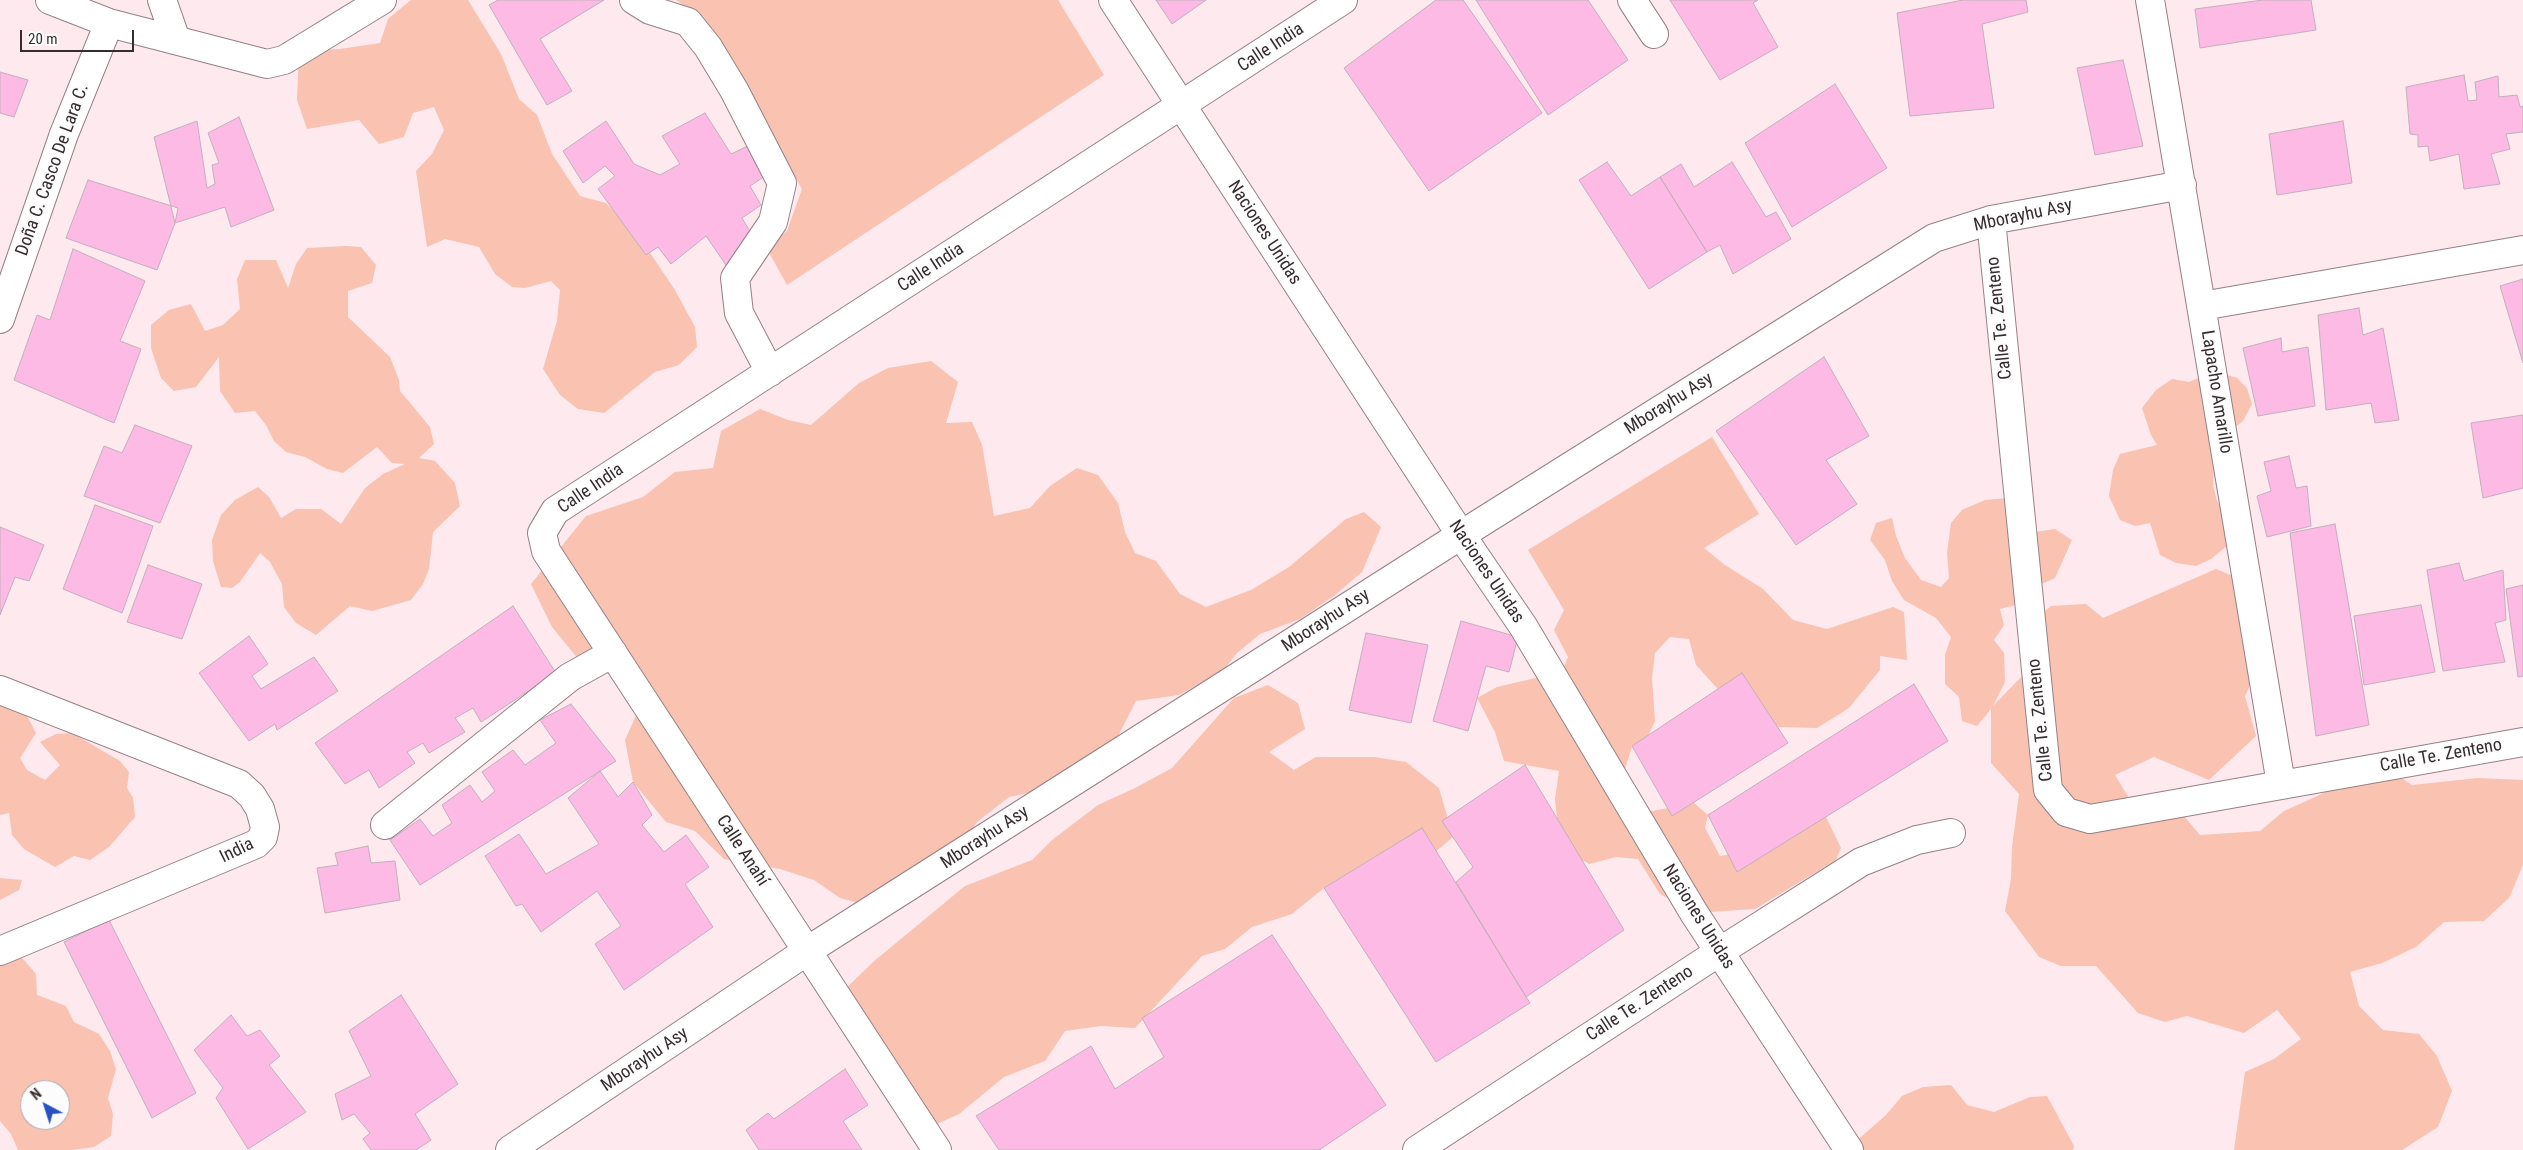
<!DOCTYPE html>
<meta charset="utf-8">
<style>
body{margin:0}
#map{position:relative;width:2523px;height:1150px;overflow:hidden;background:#fde9ee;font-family:"Roboto Condensed",sans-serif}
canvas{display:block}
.north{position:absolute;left:20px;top:1080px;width:50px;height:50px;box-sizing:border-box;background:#fcfcfc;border:1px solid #aca9aa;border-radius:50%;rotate:320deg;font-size:14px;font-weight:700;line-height:20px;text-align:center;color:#352c2e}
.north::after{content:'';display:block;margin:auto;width:18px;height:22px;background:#2852c1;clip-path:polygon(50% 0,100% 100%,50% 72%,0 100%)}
.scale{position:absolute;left:20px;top:30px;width:114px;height:22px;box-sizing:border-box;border:2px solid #352c2e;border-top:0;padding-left:6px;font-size:15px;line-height:18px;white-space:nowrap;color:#352c2e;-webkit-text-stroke:4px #fcfcfc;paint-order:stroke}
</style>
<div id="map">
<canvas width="2523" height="1150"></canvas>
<div class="north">N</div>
<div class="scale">20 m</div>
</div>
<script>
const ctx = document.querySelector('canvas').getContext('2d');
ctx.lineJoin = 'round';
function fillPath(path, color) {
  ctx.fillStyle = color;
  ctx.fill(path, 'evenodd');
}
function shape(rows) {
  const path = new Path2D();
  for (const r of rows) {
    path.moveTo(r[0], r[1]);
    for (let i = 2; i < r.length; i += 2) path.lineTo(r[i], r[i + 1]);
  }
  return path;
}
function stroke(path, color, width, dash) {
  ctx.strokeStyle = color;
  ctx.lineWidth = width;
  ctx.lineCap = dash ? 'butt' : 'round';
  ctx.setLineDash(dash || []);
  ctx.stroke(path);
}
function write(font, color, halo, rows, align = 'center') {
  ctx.font = font + ' "Roboto Condensed",sans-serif';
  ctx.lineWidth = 4;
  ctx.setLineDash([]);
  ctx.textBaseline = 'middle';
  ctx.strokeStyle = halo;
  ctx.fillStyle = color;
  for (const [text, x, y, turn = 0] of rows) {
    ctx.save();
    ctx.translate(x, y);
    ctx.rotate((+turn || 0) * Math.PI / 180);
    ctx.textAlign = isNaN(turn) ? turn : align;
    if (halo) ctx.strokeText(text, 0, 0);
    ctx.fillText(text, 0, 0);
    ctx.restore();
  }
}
const green = shape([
 [411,0,468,0,501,54,519,99,537,115,552,154,580,196,606,203,628,225,648,250,675,290,695,327,697,347,679,365,655,372,604,413,578,409,560,395,543,369,557,321,560,290,551,281,525,288,512,287,495,274,479,247,445,239,427,247,416,171,432,154,444,130,434,107,413,113,404,137,379,144,359,120,307,129,297,100,299,51,340,49,380,43,388,19],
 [676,0,1058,0,1104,75,787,285,766,247,787,231,802,189,699,16],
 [346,246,361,247,376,265,372,283,348,291,348,317,390,357,399,380,400,391,430,427,434,444,419,458,435,461,455,483,460,506,433,532,429,569,423,584,411,600,372,611,350,606,316,635,296,623,284,607,282,584,270,562,260,553,240,582,232,588,221,587,213,561,212,540,221,515,235,500,258,487,269,497,281,518,296,509,321,509,341,524,365,488,383,474,405,464,392,463,377,447,343,473,327,469,305,457,286,452,274,441,266,425,255,411,235,413,220,391,219,357,196,387,174,391,161,378,151,348,151,325,169,310,191,304,205,331,223,325,240,309,237,279,245,260,276,260,288,288,296,264,307,248],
 [931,361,958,382,946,423,972,422,982,445,994,516,1030,508,1050,486,1077,468,1098,475,1118,503,1125,532,1135,553,1156,561,1180,594,1206,607,1251,590,1289,567,1346,519,1364,512,1381,527,1362,572,1335,595,1300,619,1260,634,1237,653,1223,671,1179,695,1136,701,1115,742,1037,791,1009,797,977,822,955,857,862,904,840,898,814,880,780,869,724,859,695,831,666,822,633,782,625,740,643,700,633,665,579,660,552,627,531,584,586,516,643,497,675,472,713,468,721,431,760,409,788,420,811,425,859,383,888,368],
 [2214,371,2237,378,2247,388,2252,404,2243,421,2229,432,2226,455,2214,469,2213,485,2217,501,2230,522,2233,541,2211,559,2196,566,2176,563,2160,555,2150,523,2135,526,2120,520,2109,496,2113,470,2120,454,2157,445,2151,435,2142,408,2156,390,2172,379,2189,382],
 [1712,437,1759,514,1704,548,1725,565,1763,589,1793,620,1827,629,1893,607,1904,612,1907,660,1880,656,1880,670,1849,708,1817,728,1778,727,1741,698,1718,689,1696,665,1689,639,1670,637,1655,653,1652,678,1655,721,1648,736,1632,746,1623,776,1647,812,1694,803,1708,815,1705,828,1720,856,1759,849,1806,813,1826,817,1841,848,1836,860,1755,909,1694,913,1660,894,1638,859,1616,857,1589,864,1572,854,1557,818,1555,799,1559,771,1504,761,1495,732,1477,698,1497,687,1553,674,1561,674,1568,657,1554,630,1564,610,1528,550],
 [2008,498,2035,532,2055,529,2072,540,2055,578,2035,587,2016,605,2000,609,2004,625,1994,640,2004,653,2005,682,1993,706,2027,671,2030,624,2051,606,2086,604,2103,618,2216,569,2247,582,2261,662,2245,696,2256,736,2209,780,2154,757,2115,775,2135,808,2172,802,2200,835,2260,831,2284,811,2384,766,2412,785,2478,778,2523,780,2523,865,2509,898,2484,921,2444,922,2416,947,2382,963,2350,972,2359,1006,2383,1030,2419,1034,2437,1056,2452,1091,2438,1127,2402,1150,2234,1150,2245,1072,2274,1059,2301,1039,2277,1010,2244,1033,2187,1016,2165,1022,2138,1013,2096,966,2061,966,2039,957,2005,911,2011,879,2012,847,2019,794,1991,763,1991,709,1977,726,1962,721,1959,697,1945,684,1945,655,1951,637,1936,618,1904,600,1892,581,1885,560,1870,540,1876,523,1892,518,1896,536,1905,558,1921,580,1941,587,1949,578,1947,553,1951,523,1962,510,1985,500],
 [1268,685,1298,703,1305,729,1269,752,1294,770,1316,757,1374,757,1406,762,1439,788,1453,837,1408,875,1376,856,1324,888,1292,914,1252,927,1225,949,1202,956,1135,1028,1101,1026,1065,1031,1045,1061,1004,1077,959,1114,924,1130,827,1007,873,962,965,886,1032,860,1052,840,1098,805,1135,788,1172,768,1234,698],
 [0,702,26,714,36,733,20,758,27,770,45,780,60,765,40,742,56,734,72,733,120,761,129,772,127,788,133,798,135,817,109,847,90,860,74,856,55,867,24,849,12,835,9,813,0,815],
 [0,878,22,880,19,890,0,900],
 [12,946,36,974,37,995,66,1006,74,1022,99,1034,110,1051,116,1069,108,1098,113,1114,111,1136,94,1147,72,1150,18,1150,11,1134,0,1121,0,960],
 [30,1090,60,1090,60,1120,30,1120],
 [1951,1085,1967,1105,1994,1112,2030,1097,2047,1096,2074,1146,2073,1150,1846,1150,1886,1115,1902,1096,1923,1087]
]);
const building = shape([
 [498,0,604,0,540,39,572,91,547,105,489,5,498,0],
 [1156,0,1206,0,1172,24,1156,0],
 [1436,0,1463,0,1542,113,1429,191,1344,68,1436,0],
 [1476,0,1588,0,1628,60,1548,115,1476,0],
 [1670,0,1758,0,1753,3,1778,47,1720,80,1670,0],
 [1963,0,2026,0,2028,12,1982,24,1994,108,1910,116,1897,13,1963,0],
 [2263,0,2311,0,2316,30,2200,48,2195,9,2263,0],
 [2123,60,2143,146,2095,155,2077,68,2123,60],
 [0,72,28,80,14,117,0,113,0,72],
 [2464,75,2468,101,2477,100,2475,82,2498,76,2499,97,2517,95,2520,107,2523,106,2523,132,2506,134,2510,149,2491,154,2500,184,2464,189,2459,154,2430,161,2428,146,2418,147,2418,135,2410,134,2406,87,2464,75],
 [1835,84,1887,168,1792,227,1745,143,1835,84],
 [705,113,731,154,752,144,771,172,750,186,761,205,742,218,757,243,726,265,706,236,671,264,658,247,646,255,598,189,615,176,605,166,583,183,563,151,606,121,634,164,660,175,680,164,662,136,705,113],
 [239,117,274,210,231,227,225,207,175,223,154,137,197,121,207,188,215,184,212,165,219,163,208,133,239,117],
 [2343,121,2352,183,2277,195,2269,134,2343,121],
 [1607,162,1631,196,1660,177,1707,252,1649,289,1579,180,1607,162],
 [1732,162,1766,217,1776,212,1791,239,1733,274,1720,245,1707,252,1660,177,1681,164,1694,187,1732,162],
 [88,180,178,208,175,223,157,270,66,238,88,180],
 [73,249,145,281,120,341,141,349,114,423,14,380,37,315,50,320,73,249],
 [2523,279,2523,363,2500,286,2523,279],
 [2359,308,2363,335,2383,328,2399,420,2375,423,2371,403,2326,410,2318,315,2359,308],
 [2281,338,2282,352,2308,347,2315,406,2258,416,2243,348,2281,338],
 [1824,357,1869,436,1826,460,1857,504,1796,545,1716,431,1824,357],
 [2523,415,2523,488,2483,498,2471,423,2523,415],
 [135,425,192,446,160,523,84,496,104,446,122,453,135,425],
 [2289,456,2296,488,2307,486,2311,526,2267,537,2257,496,2271,491,2264,462,2289,456],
 [95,505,153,526,122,613,63,589,95,505],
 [2335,524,2369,725,2316,736,2290,533,2335,524],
 [0,527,44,545,29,581,15,577,0,615,0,527],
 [2459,563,2464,581,2503,570,2506,620,2495,623,2505,662,2443,671,2427,570,2459,563],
 [148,565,202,584,182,639,127,622,148,565],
 [2523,585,2523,676,2518,677,2506,589,2523,585],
 [2421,605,2435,672,2364,685,2354,616,2421,605],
 [513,606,556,673,481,722,473,708,455,718,465,732,429,753,423,743,407,752,415,763,379,788,369,770,345,784,315,743,513,606],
 [1461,621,1518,637,1509,672,1486,666,1468,731,1433,721,1461,621],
 [1366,633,1428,645,1411,723,1349,710,1366,633],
 [249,636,268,664,252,676,261,689,314,657,338,691,277,730,275,724,249,741,199,673,249,636],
 [1742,673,1788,743,1672,816,1632,746,1742,673],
 [1914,684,1948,741,1737,872,1708,815,1914,684],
 [571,704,616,761,420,885,390,840,420,819,433,836,452,823,442,805,470,785,482,802,495,791,482,772,513,750,525,765,556,743,540,720,571,704],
 [1525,765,1624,930,1526,997,1456,882,1473,867,1442,821,1525,765],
 [600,771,618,797,633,782,652,815,642,825,664,852,686,835,709,867,685,884,713,927,624,990,595,944,621,926,597,891,541,932,522,904,516,906,485,856,519,834,546,874,599,844,568,798,600,771],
 [1422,828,1530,1003,1436,1062,1324,888,1422,828],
 [368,846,371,863,395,861,400,900,325,913,317,868,338,865,335,853,368,846],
 [109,920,196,1093,152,1118,64,942,109,920],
 [1272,935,1386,1105,1319,1150,999,1150,976,1116,1091,1046,1115,1089,1164,1057,1142,1018,1272,935],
 [401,995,458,1084,415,1114,431,1140,416,1150,371,1150,363,1139,370,1133,354,1114,342,1120,335,1094,371,1076,349,1031,401,995],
 [231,1015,247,1036,260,1030,280,1056,269,1065,306,1112,248,1149,216,1098,223,1088,194,1050,231,1015],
 [845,1069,868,1105,843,1121,862,1150,759,1150,746,1130,768,1113,774,1119,845,1069]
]);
const minor = shape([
 [50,0,109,23,267,64,284,60,382,0],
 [162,0,176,40],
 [634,0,650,10,688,22,708,47,734,90,782,183,773,222,735,278,739,313,770,372],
 [1113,0,1461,535,1523,626,1694,913,1849,1150],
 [1632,0,1654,34],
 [2150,0,2281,784],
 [1991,220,2048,790,2066,812,2090,819,2523,742],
 [2202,306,2523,250],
 [0,319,64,134,109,23],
 [0,690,239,784,252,796,260,809,265,827,263,837,256,844,0,951],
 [385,825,570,677,613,653],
 [510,1150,807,951,1461,535,1934,238,1991,220,2182,185],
 [937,1150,546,551,542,533,555,511,1343,0],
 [1417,1150,1719,952,1861,862,1917,840,1951,833]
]);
const streetNames = [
 ["Calle India",1271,48,-33],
 ["Doña C. Casco De Lara C.",53,170,-70],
 ["Mborayhu Asy",2023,216,-12],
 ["Naciones Unidas",1264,233,57],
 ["Calle India",931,268,-33],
 ["Calle Te. Zenteno",2000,318,-96],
 ["Lapacho Amarillo",2216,392,81],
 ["Mborayhu Asy",1669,404,-32],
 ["Calle India",591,489,-34],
 ["Naciones Unidas",1486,572,56],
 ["Mborayhu Asy",1326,621,-33],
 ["Calle Te. Zenteno",2041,720,-96],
 ["Calle Te. Zenteno",2441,756,-10],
 ["Mborayhu Asy",985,838,-33],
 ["India",237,851,-26],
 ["Calle Anahí",742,851,57],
 ["Naciones Unidas",1698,917,58],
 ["Calle Te. Zenteno",1640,1004,-33],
 ["Mborayhu Asy",645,1060,-34]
];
fillPath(green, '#f9c2b1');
fillPath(building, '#fdbae4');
stroke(building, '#c3afbb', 1);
stroke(minor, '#958085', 30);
stroke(minor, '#fff', 28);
write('18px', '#352c2e', '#fcfcfc', streetNames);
</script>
